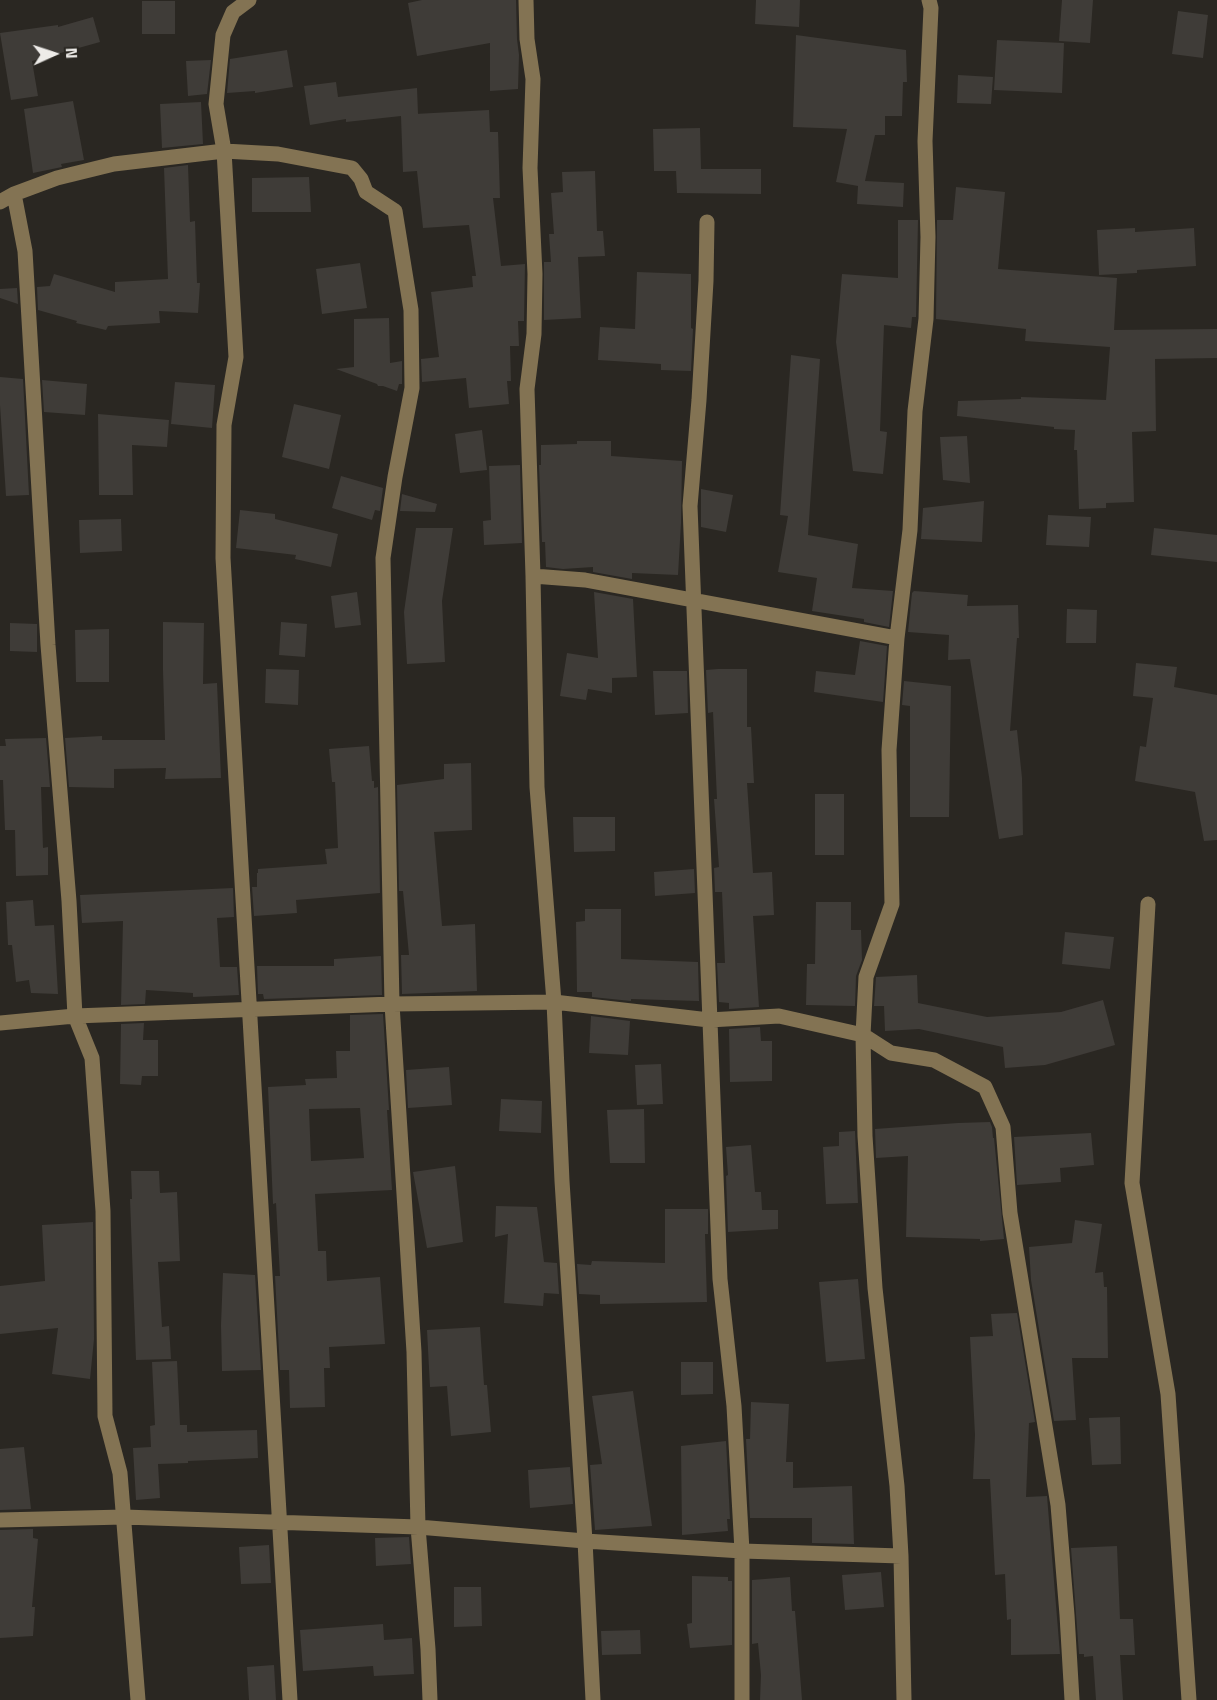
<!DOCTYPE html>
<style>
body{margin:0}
#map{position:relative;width:1217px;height:1700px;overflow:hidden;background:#2a2722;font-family:"Titillium Web",sans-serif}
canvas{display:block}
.north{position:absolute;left:24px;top:24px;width:60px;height:60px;-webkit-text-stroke:4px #2a2722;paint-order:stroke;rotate:87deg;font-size:16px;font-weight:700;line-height:24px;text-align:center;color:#edebe8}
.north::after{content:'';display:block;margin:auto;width:21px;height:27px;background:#edebe8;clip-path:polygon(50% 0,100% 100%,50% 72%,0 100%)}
</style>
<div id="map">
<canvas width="1217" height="1700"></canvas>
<div class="north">N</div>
</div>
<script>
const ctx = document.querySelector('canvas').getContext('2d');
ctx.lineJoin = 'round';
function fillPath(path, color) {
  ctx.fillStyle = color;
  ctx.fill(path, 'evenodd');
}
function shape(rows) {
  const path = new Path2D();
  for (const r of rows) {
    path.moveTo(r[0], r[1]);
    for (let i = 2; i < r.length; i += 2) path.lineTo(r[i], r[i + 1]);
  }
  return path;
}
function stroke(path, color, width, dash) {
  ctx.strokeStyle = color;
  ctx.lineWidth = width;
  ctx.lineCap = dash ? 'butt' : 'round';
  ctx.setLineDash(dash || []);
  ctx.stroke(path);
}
const building = shape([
 [422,0,516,0,517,39,519,55,518,89,490,91,490,43,417,56,408,3],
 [756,0,800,0,799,27,755,24],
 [1062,0,1093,0,1090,43,1059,41],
 [142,1,175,1,175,34,142,34],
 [1178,11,1208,15,1203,58,1172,54],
 [93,17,100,42,32,61,38,96,11,100,0,33,58,25,58,27],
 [796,35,906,50,907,82,903,82,902,116,885,116,885,135,875,135,865,181,904,183,903,207,857,204,858,186,836,182,847,129,793,127],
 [997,40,1064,43,1062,93,994,90],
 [287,50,293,87,255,93,255,91,227,93,230,59],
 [211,60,207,94,188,96,186,61],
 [958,75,993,77,991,104,957,103],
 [336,82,338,97,417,88,418,114,415,114,489,110,490,132,498,132,500,198,493,198,501,266,525,264,524,321,518,321,519,346,510,346,511,381,507,381,509,404,469,408,466,378,422,382,421,359,439,357,431,292,473,287,472,276,476,276,469,225,423,228,417,171,403,172,401,116,346,122,346,119,310,125,304,86],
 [73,101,84,160,61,164,62,167,33,173,24,109],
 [201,102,203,144,162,148,160,104],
 [700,128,701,169,761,169,761,194,677,193,676,171,654,171,653,129],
 [188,165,190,222,195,221,197,283,200,283,198,313,159,311,160,323,108,326,106,330,76,323,77,321,38,310,37,287,50,286,54,274,115,292,115,282,168,279,164,168],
 [595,171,597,231,603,231,605,256,578,257,581,318,544,320,544,262,551,262,549,234,554,234,551,193,563,192,562,172],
 [309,177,311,212,252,212,252,178],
 [956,187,1005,192,998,269,1117,278,1114,330,1217,329,1217,358,1155,359,1156,431,1132,432,1134,502,1106,503,1106,508,1079,509,1077,450,1074,450,1075,430,1054,429,1054,427,957,416,958,401,1021,399,1021,397,1106,400,1110,347,1025,341,1026,329,936,319,937,220,953,220],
 [898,220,918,220,916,317,912,317,911,328,884,325,880,431,887,432,883,474,853,471,836,342,842,274,898,278],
 [1135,228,1135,232,1194,228,1196,266,1137,270,1137,273,1099,275,1097,230],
 [360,263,367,308,322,314,316,269],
 [637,272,691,274,691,328,693,329,691,371,661,370,661,364,598,360,600,327,635,329],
 [17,288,18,304,0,298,0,289],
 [389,318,390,363,402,361,402,384,399,384,397,391,383,386,378,386,377,384,336,369,354,367,354,319],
 [791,355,820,359,808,535,858,544,852,588,893,591,889,627,864,622,864,619,812,611,817,578,778,572,788,516,780,515],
 [0,377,23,379,29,495,6,496,0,405],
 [42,380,87,384,85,415,44,412],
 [175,382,215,385,212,428,171,424],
 [294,404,341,415,329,469,282,457],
 [98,414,169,420,167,447,132,445,133,495,99,495],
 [482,430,487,470,460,473,455,434],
 [967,436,970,483,943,480,940,437],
 [577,441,611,441,611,456,682,461,681,523,678,575,632,573,632,579,593,572,593,567,563,569,546,567,545,542,542,542,539,465,541,465,541,445,577,444],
 [520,465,522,543,484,545,483,521,491,520,489,466],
 [341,476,383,488,380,511,375,510,372,520,332,508],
 [701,489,733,495,726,532,701,527],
 [402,494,437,504,435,512,400,511],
 [984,501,982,542,921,539,923,508],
 [240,510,275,514,275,519,338,534,331,567,295,559,296,555,236,548],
 [1048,515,1091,517,1089,547,1046,545],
 [121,519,122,551,80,553,79,520],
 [416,528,453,528,442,601,445,662,407,664,404,612],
 [1154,528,1217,535,1217,562,1151,555],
 [914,591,968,595,967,606,1018,605,1019,638,1017,638,1010,731,1017,730,1022,778,1023,835,999,839,970,659,948,660,949,635,908,632,912,593],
 [357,592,361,625,335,628,331,596],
 [594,592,633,599,637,677,612,678,612,693,588,689,586,700,560,696,567,653,598,658],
 [1067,609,1097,610,1096,643,1066,643],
 [163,622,204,623,203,684,217,683,221,778,165,779,166,768,114,769,114,788,69,787,65,738,102,736,102,740,165,740,163,670],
 [281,622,307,624,305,657,279,655],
 [10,623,37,624,37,652,10,651],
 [109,629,109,682,76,682,75,630],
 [860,641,887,646,883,702,814,692,816,671,855,675],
 [1136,663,1177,667,1174,687,1217,695,1217,840,1204,841,1195,792,1135,781,1140,746,1146,747,1153,698,1133,696],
 [266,669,299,670,298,705,265,703],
 [718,669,747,669,747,727,751,727,754,783,747,783,753,873,772,872,774,915,753,916,759,1007,729,1009,729,1003,719,1002,717,963,725,963,722,892,715,892,714,868,719,867,714,799,717,799,713,712,708,713,706,670],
 [653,671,687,671,688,713,655,715],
 [904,681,951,686,949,817,910,817,910,706,902,705],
 [46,738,50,787,41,787,43,848,48,847,48,875,16,876,15,830,5,830,3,780,0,780,0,746,6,746,5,739],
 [369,746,372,781,374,781,374,788,378,787,380,893,296,900,297,913,254,916,252,887,257,887,257,873,258,873,258,869,327,864,325,849,338,848,335,782,332,782,329,749],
 [471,763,472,830,434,832,442,926,475,924,477,991,402,994,401,955,409,955,403,891,399,891,397,785,444,779,444,764],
 [815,794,844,794,844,855,815,855],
 [573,817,615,817,615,851,574,852],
 [694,869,695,893,655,896,654,872],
 [233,888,234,917,217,918,220,967,237,967,239,995,193,997,193,993,146,990,145,1004,121,1005,123,921,82,923,80,895],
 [33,900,35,926,54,925,58,994,31,993,29,980,16,982,12,945,8,945,6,902],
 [816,902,851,902,851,930,861,930,862,960,856,976,855,1006,806,1005,807,964,815,964],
 [585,909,621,909,621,959,698,962,699,1001,631,999,631,1001,592,997,592,992,577,992,576,922,585,921],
 [1065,932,1114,937,1110,969,1062,964],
 [381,956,382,995,264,999,263,994,258,994,257,966,334,966,334,959],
 [917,975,918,1003,987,1017,1061,1012,1103,1000,1115,1045,1045,1065,1005,1068,1003,1047,919,1029,885,1031,884,1006,874,1006,876,977],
 [383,1014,389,1110,387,1110,392,1190,315,1194,318,1251,326,1251,327,1281,380,1277,385,1344,329,1347,330,1368,324,1368,325,1407,290,1408,289,1370,280,1370,275,1276,280,1276,276,1203,273,1204,268,1087,306,1085,305,1079,337,1078,336,1051,350,1051,350,1015],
 [360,1108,364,1158,311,1161,309,1109],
 [591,1016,630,1021,628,1055,589,1053],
 [144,1023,143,1040,158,1040,158,1076,142,1076,141,1085,120,1084,121,1024],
 [760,1027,761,1041,772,1041,772,1081,730,1082,729,1029],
 [661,1064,663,1104,637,1105,635,1065],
 [449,1067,452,1105,408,1108,406,1070],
 [501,1099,542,1101,541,1133,499,1131],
 [644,1109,645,1163,610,1163,607,1110],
 [990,1122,992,1127,993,1138,994,1138,1004,1239,980,1241,980,1239,906,1237,908,1156,876,1158,875,1129,958,1123],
 [855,1131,858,1203,826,1204,823,1147,839,1146,839,1132],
 [1091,1133,1094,1165,1060,1168,1061,1182,1017,1185,1014,1137],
 [751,1145,755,1192,761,1192,762,1210,778,1210,778,1229,728,1232,726,1176,728,1175,726,1147],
 [455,1166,463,1242,427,1248,413,1172],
 [131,1171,159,1171,160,1193,177,1192,180,1261,158,1262,162,1327,169,1326,171,1359,136,1360,130,1199,132,1199],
 [496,1206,537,1207,544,1262,557,1263,559,1294,544,1293,543,1306,504,1303,508,1234,495,1237],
 [665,1209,708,1209,708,1234,705,1234,707,1302,600,1304,600,1295,579,1294,577,1264,591,1265,592,1261,665,1263],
 [1075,1220,1102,1224,1095,1273,1103,1272,1104,1287,1107,1287,1108,1358,1072,1358,1076,1420,1054,1421,1031,1280,1029,1247,1072,1243],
 [93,1222,94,1339,90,1379,52,1374,58,1328,0,1334,0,1286,45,1281,42,1225],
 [223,1273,255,1275,261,1370,222,1371,221,1325],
 [858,1279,865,1359,826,1362,819,1282],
 [1017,1313,1035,1422,1029,1423,1026,1497,1047,1496,1060,1654,1011,1655,1011,1619,1007,1620,1005,1574,995,1575,990,1479,973,1479,975,1435,970,1337,993,1336,991,1314],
 [480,1327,484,1385,487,1385,491,1432,451,1436,447,1386,430,1387,427,1330],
 [177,1361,180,1425,187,1425,187,1432,257,1430,258,1458,188,1461,188,1463,158,1464,160,1498,136,1500,133,1448,151,1447,150,1426,155,1425,152,1362],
 [681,1362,713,1362,713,1394,681,1395],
 [633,1391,652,1526,595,1530,590,1465,602,1464,592,1396],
 [751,1402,789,1404,786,1462,793,1462,793,1488,852,1486,854,1544,812,1543,812,1518,750,1518,746,1439,750,1439],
 [1120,1417,1121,1464,1092,1465,1089,1418],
 [726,1441,730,1519,727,1519,728,1531,682,1535,681,1446],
 [24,1447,31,1509,0,1510,0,1449],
 [570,1467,573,1504,530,1508,528,1470],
 [33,1529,33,1538,38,1539,32,1607,35,1607,33,1636,0,1638,0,1530],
 [409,1537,411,1564,376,1566,375,1538],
 [269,1545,271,1583,241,1584,239,1547],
 [1117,1546,1120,1619,1133,1619,1135,1655,1120,1655,1123,1700,1096,1700,1093,1656,1084,1657,1084,1654,1079,1654,1071,1548],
 [881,1572,884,1607,845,1610,842,1575],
 [692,1576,728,1577,728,1581,732,1581,732,1645,690,1648,687,1624,692,1623],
 [790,1577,792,1611,795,1611,802,1700,760,1700,761,1675,758,1643,752,1644,752,1580],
 [454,1587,481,1587,482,1626,454,1627],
 [383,1624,384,1640,412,1638,414,1674,374,1676,373,1666,303,1671,300,1630],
 [640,1630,641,1654,602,1655,601,1631],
 [274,1665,276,1700,249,1700,247,1667]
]);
const minor = shape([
 [249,0,233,12,223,35,216,104,224,151,236,357,224,425,223,558,290,1700],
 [526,0,527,39,533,79,530,168,535,274,534,334,527,389,533,576,537,787,554,1002,562,1181,585,1541,593,1700],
 [14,194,25,251,48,645,69,901,75,1016,92,1058,103,1211,105,1416,120,1473,138,1700],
 [0,202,14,194,57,178,114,164,224,151,278,154,352,168,361,179,366,192,395,211,411,310,412,388,395,477,383,558,392,1004,414,1352,418,1527,428,1649,430,1700],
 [707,222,706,281,699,400,690,506,720,1279,734,1406,742,1551,742,1700],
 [533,576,585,580,897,638],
 [1148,904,1132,1183,1168,1394,1189,1700],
 [0,1023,75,1016,392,1004,554,1002,709,1020,779,1016,863,1035,891,1053,934,1060,985,1087,1003,1127,1010,1213,1058,1505,1067,1615,1072,1700],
 [0,1520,124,1517,418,1527,585,1541,742,1551,901,1556],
 [904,1700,901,1556,897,1486,875,1288,865,1136,863,1035,866,977,892,904,889,750,897,638,910,530,915,411,926,319,928,237,925,141,931,8,929,0]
]);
fillPath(building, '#3f3c38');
stroke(minor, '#837353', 15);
</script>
